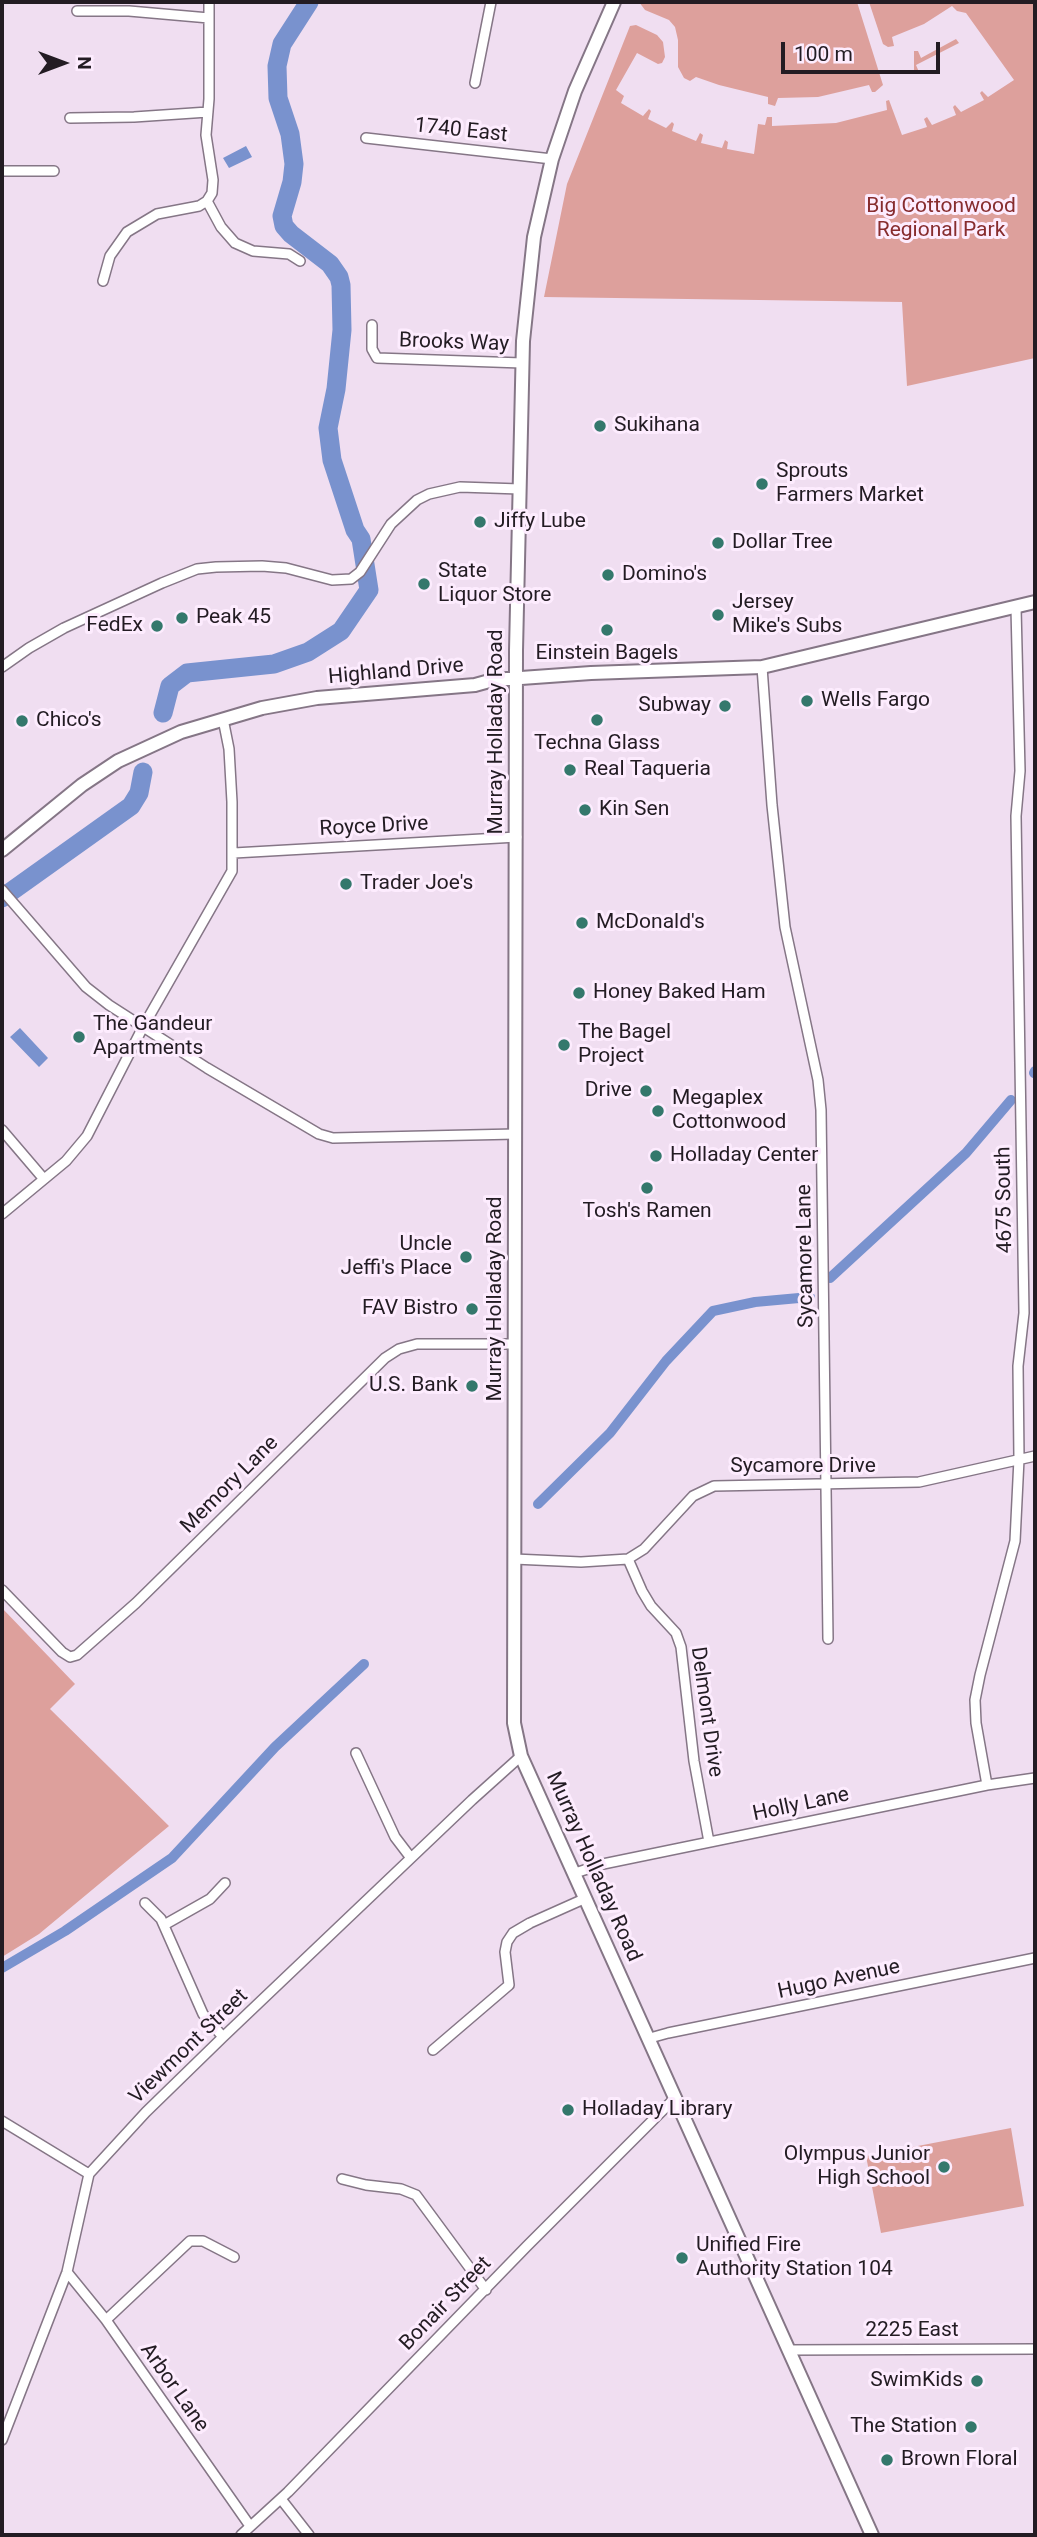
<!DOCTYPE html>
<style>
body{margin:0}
#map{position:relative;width:1037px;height:2537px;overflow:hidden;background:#f0def1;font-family:Roboto,sans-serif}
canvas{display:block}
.frame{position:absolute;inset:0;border:4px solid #231c23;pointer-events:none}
.north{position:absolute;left:28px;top:28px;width:70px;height:70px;-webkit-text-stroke:5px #fdecfe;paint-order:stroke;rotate:90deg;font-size:19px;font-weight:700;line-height:28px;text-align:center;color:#231c23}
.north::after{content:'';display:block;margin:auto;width:24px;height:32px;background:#231c23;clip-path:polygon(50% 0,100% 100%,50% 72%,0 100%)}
.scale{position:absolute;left:781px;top:42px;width:159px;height:32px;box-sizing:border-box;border:4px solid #231c23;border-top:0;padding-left:9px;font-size:21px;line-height:24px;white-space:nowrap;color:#231c23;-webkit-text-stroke:5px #fdecfe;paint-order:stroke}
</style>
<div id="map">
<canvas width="1037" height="2537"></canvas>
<div class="frame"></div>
<div class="north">N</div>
<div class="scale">100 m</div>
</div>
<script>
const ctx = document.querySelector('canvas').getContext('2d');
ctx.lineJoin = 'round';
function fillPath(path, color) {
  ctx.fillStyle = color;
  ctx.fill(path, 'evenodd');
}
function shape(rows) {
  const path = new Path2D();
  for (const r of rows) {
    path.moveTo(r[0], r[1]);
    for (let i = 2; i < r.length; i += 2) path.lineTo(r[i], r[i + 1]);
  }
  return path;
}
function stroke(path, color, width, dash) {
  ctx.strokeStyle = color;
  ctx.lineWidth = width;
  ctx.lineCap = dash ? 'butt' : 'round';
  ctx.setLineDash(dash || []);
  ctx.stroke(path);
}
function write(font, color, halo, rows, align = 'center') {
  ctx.font = font + ' Roboto,sans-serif';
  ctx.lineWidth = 6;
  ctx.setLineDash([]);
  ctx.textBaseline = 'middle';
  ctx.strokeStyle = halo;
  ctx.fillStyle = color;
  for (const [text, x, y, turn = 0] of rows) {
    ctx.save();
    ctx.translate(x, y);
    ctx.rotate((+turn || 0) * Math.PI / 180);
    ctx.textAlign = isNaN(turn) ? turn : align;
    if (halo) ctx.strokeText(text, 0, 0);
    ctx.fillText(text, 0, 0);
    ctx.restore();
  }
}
const green = shape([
 [639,2,857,2,883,85,875,92,872,92,869,85,818,97,778,98,775,106,768,104,768,97,719,85,696,77,690,81,684,78,678,67,678,40,675,27,669,20,645,10],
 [869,2,1035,2,1035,358,907,386,902,302,544,297,567,184,630,26,636,25,657,35,663,42,665,57,662,63,658,64,637,53,616,90,624,96,621,103,643,116,649,109,651,111,648,119,666,128,672,122,674,124,672,131,696,141,700,133,703,135,701,143,722,148,725,140,728,142,727,149,754,154,758,124,765,125,767,117,772,117,772,126,836,123,887,110,886,101,889,100,902,135,927,127,924,119,927,117,932,125,956,115,953,107,955,105,961,112,984,100,980,93,982,91,988,97,1014,80,966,13,957,11,952,6,924,24,892,37,894,46,888,47,883,44],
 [956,39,959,43,916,65,919,72,914,74,914,51,918,51,921,58],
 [2,1608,75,1684,50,1709,169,1826,39,1934,2,1957],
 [1011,2128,1024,2206,881,2233,866,2156]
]);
const water = shape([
 [246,146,252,157,229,168,223,158],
 [20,1028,48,1058,39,1067,10,1037]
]);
const canal = shape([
 [1034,1073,1035,1071],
 [830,1278,966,1153,1011,1100],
 [538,1504,610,1433,666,1361,713,1311,755,1302,810,1297],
 [2,1968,65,1931,172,1858,275,1747,364,1664]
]);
const river = shape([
 [163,713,170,686,187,673,274,664,308,652,341,631,369,590,361,539,355,530,332,460,328,428,336,389,342,330,341,285,339,277,330,264,291,234,284,226,282,216,292,182,294,164,290,134,278,98,277,66,282,44,309,2],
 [2,898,131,806,139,793,143,772]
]);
const street = shape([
 [77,11,129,11,209,18],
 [475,83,491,2],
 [70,118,134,117,208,112],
 [366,138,552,159],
 [2,171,54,171],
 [207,201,221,227,235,243,253,251,289,254,300,261],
 [103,281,110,256,127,232,157,214,199,206,207,201,212,193,213,180,206,135,209,99,209,2],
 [372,325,372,349,377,358,522,363],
 [2,667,29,648,64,628,162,583,197,569,216,567,262,566,286,568,332,580,351,579,360,572,391,524,417,500,429,494,460,487,520,489],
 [762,667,772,805,785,927,818,1080,821,1110,828,1639],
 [234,853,517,837],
 [2,890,86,987,109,1005,207,1068,319,1134,333,1138,516,1134],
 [2,1130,43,1178],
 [2,1214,66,1161,87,1136,143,1027,232,871,232,802,229,749,223,719],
 [514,1559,581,1562,628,1559,644,1549,693,1496,714,1486,919,1482,1035,1456],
 [628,1559,642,1591,651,1606,676,1633,681,1647,694,1761,709,1842],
 [2,1590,62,1652,70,1657,77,1655,136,1603,385,1358,399,1349,417,1344,515,1344],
 [356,1753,395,1837,411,1858],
 [987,1785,976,1723,975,1700,980,1675,1015,1541,1019,1459,1018,1366,1024,1313,1016,816,1020,771,1016,608],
 [575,1873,603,1864,987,1785,1035,1778],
 [145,1903,161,1919,203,2014,223,2037],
 [164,1925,210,1899,225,1883],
 [650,2038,668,2033,1035,1958],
 [433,2050,509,1985,505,1952,507,1942,513,1933,530,1923,586,1898],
 [2,2121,89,2174],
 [342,2179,366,2185,401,2189,416,2195,486,2290],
 [67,2272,106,2320,250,2526],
 [106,2320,190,2241,203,2241,234,2257],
 [789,2350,1035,2349],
 [2,2440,67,2272,89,2174,146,2112,223,2037,472,1800,521,1756],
 [281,2499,309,2535],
 [241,2535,288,2492,527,2246,676,2097]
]);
const secondary = shape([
 [614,2,575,91,552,159,534,237,523,341,516,650,514,1723,521,1756,872,2535],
 [2,850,82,785,118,761,181,732,262,708,317,698,475,685,493,680,591,673,762,667,1035,602]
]);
const markers = [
 [600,426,7,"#34786c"],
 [762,484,7,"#34786c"],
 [480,522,7,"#34786c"],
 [718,543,7,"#34786c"],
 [608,575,7,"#34786c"],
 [424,584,7,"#34786c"],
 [718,615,7,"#34786c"],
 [182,618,7,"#34786c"],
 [157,626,7,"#34786c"],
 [607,630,7,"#34786c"],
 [807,701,7,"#34786c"],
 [725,706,7,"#34786c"],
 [597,720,7,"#34786c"],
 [22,721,7,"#34786c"],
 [570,770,7,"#34786c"],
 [585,810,7,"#34786c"],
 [346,884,7,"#34786c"],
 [582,923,7,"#34786c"],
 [579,993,7,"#34786c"],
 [79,1037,7,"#34786c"],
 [564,1045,7,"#34786c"],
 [646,1091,7,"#34786c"],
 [658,1111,7,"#34786c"],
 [656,1156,7,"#34786c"],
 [647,1188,7,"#34786c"],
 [466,1257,7,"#34786c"],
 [472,1309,7,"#34786c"],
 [472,1386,7,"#34786c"],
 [568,2110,7,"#34786c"],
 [944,2167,7,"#34786c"],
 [682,2258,7,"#34786c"],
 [977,2381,7,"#34786c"],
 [971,2427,7,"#34786c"],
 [887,2460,7,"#34786c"]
];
const streetNames = [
 ["1740 East",461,131,6],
 ["Brooks Way",454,343,2],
 ["Highland Drive",396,672,-5],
 ["Murray Holladay Road",497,732,-90],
 ["Royce Drive",374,827,-3],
 ["4675 South",1005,1200,-91],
 ["Sycamore Lane",806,1256,-91],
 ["Murray Holladay Road",496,1299,-90],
 ["Sycamore Drive",803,1467],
 ["Memory Lane",230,1485,-45],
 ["Delmont Drive",706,1712,82],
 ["Holly Lane",801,1805,-12],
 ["Murray Holladay Road",593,1867,66],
 ["Hugo Avenue",839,1980,-12],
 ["Viewmont Street",189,2047,-44],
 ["Bonair Street",446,2304,-46],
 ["2225 East",912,2331],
 ["Arbor Lane",174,2388,55]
];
const parkNames = [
 ["Big Cottonwood",941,207],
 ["Regional Park",941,231]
];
const poiNames = [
 ["Sukihana",614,426],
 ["Sprouts",776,472],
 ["Farmers Market",776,496],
 ["Jiffy Lube",494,522],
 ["Dollar Tree",732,543],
 ["State",438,572],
 ["Liquor Store",438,596],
 ["Domino's",622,575],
 ["Jersey",732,603],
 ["Mike's Subs",732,627],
 ["Peak 45",196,618],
 ["FedEx",143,626,"right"],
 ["Einstein Bagels",607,654,"center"],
 ["Wells Fargo",821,701],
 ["Subway",711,706,"right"],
 ["Chico's",36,721],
 ["Techna Glass",597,744,"center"],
 ["Real Taqueria",584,770],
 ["Kin Sen",599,810],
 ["Trader Joe's",360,884],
 ["McDonald's",596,923],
 ["Honey Baked Ham",593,993],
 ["The Gandeur",93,1025],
 ["Apartments",93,1049],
 ["The Bagel",578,1033],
 ["Project",578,1057],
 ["Drive",632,1091,"right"],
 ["Megaplex",672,1099],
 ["Cottonwood",672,1123],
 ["Holladay Center",670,1156],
 ["Tosh's Ramen",647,1212,"center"],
 ["Uncle",452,1245,"right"],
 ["Jeffi's Place",452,1269,"right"],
 ["FAV Bistro",458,1309,"right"],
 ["U.S. Bank",458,1386,"right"],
 ["Holladay Library",582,2110],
 ["Olympus Junior",930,2155,"right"],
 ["High School",930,2179,"right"],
 ["Unified Fire",696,2246],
 ["Authority Station 104",696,2270],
 ["SwimKids",963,2381,"right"],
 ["The Station",957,2427,"right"],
 ["Brown Floral",901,2460]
];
fillPath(green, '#dda09c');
fillPath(water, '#7992ce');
stroke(canal, '#7992ce', 10);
stroke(river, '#7992ce', 19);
stroke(street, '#857686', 12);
stroke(secondary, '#857686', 16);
stroke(street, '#fff', 9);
stroke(secondary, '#fff', 12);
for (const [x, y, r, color] of markers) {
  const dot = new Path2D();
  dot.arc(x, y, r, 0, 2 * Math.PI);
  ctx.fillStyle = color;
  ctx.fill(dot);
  stroke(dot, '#fdecfe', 2.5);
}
write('21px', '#231c23', '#fdecfe', streetNames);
write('21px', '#872c2e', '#fdecfe', parkNames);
write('21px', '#231c23', '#fdecfe', poiNames, 'left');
</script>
